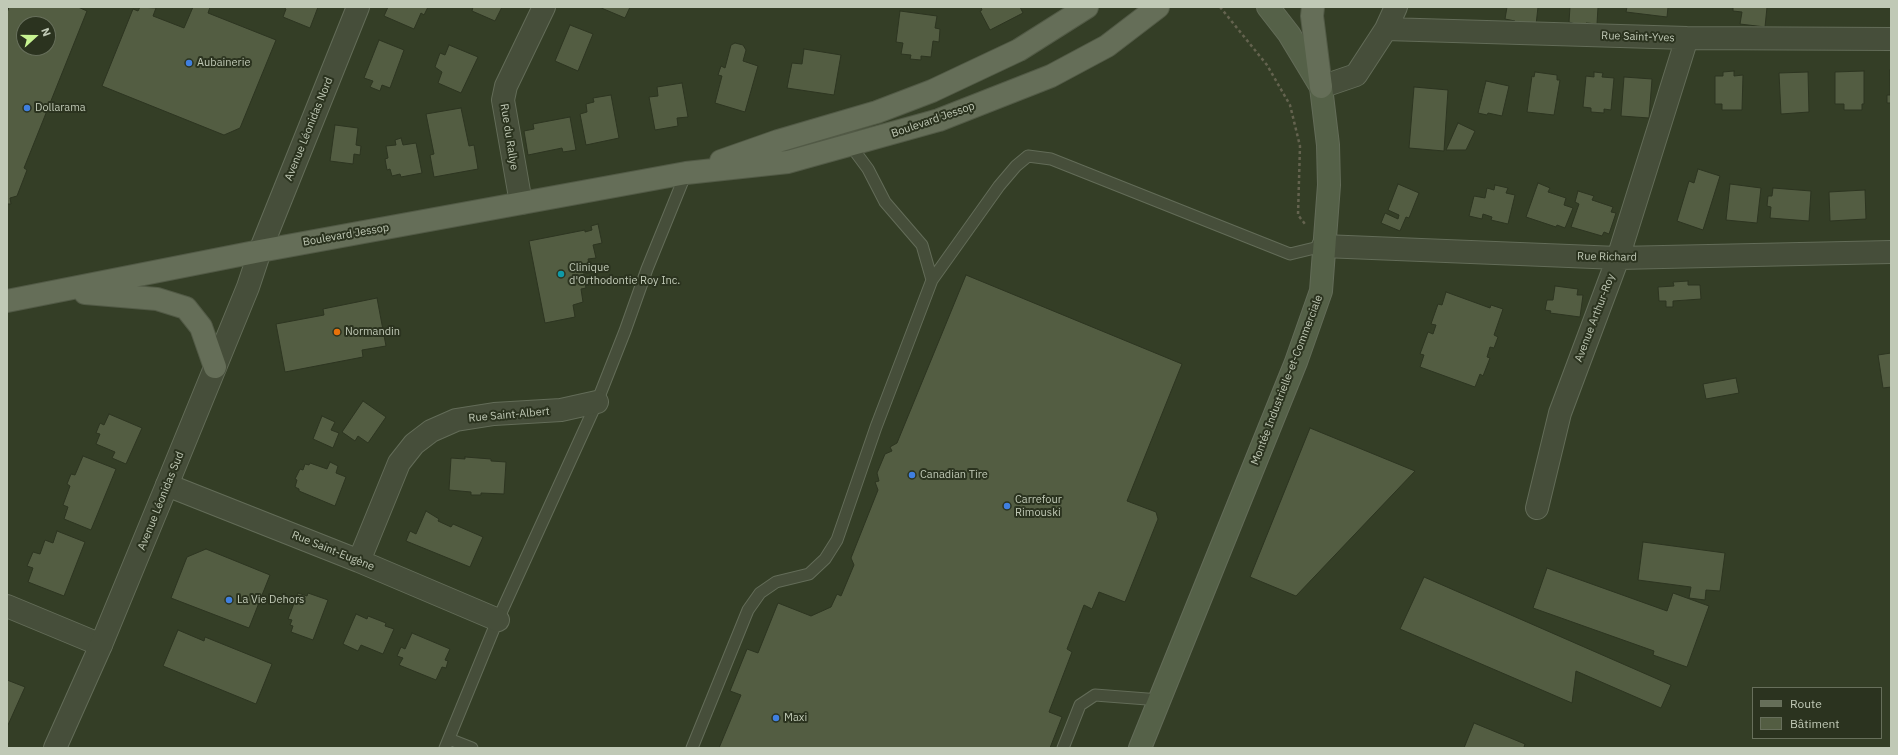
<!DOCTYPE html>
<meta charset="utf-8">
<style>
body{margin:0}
#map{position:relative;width:1898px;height:755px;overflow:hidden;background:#343e26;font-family:"IBM Plex Sans",sans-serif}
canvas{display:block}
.frame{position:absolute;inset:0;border:8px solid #c0c9b6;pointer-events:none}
.legend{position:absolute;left:1752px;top:687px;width:130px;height:52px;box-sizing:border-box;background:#2b331f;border:1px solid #676f5b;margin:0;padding:5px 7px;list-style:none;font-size:12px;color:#c0c9b6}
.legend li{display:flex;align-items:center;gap:8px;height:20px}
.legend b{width:20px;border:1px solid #676f5b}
.north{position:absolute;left:16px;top:16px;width:40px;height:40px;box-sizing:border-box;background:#2b331f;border:1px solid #676f5b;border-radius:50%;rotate:69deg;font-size:11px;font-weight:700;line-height:16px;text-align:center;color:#c0c9b6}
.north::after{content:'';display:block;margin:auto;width:14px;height:18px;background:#c7f391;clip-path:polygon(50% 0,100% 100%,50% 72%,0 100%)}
</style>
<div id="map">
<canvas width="1898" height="755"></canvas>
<div class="frame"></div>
<ul class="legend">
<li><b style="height:5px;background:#656e58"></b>Route</li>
<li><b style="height:11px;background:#535d42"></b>Bâtiment</li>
</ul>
<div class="north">N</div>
</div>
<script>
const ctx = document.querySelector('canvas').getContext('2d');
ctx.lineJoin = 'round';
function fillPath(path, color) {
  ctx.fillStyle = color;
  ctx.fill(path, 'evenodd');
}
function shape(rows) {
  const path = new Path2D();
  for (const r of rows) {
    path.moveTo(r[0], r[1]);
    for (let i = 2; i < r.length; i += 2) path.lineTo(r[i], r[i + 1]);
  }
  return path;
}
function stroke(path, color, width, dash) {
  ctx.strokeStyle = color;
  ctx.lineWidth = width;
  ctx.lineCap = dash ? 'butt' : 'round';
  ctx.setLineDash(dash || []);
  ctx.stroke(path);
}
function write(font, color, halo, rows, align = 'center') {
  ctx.font = font + ' "IBM Plex Sans",sans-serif';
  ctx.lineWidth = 4;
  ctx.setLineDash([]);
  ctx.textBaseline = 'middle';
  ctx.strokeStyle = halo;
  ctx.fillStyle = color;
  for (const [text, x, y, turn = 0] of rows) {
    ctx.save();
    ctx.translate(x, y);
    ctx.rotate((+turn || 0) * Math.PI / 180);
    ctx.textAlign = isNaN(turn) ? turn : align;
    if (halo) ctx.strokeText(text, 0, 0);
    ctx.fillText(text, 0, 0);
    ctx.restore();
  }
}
const building = shape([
 [9,7,78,7,87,11,24,168,27,170,17,196,10,198,11,204,7,204,7,13,9,7],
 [24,24,48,24,48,48,24,48,24,24],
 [140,7,156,8,153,16,184,28,193,7,210,7,208,13,276,40,240,128,224,135,102,86,133,9,138,11,140,7],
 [283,7,318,7,310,28,283,17,286,9,283,7],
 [388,7,428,7,424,15,421,13,414,29,384,16,388,7],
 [473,7,502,7,495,21,472,11,473,7],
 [599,7,630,7,625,18,599,7],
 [981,7,1020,7,1023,13,990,30,980,11,982,10,981,7],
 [1507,7,1538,7,1536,25,1514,25,1515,21,1505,19,1507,7],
 [1570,7,1598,7,1597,24,1586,23,1585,27,1569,22,1570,7],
 [1627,7,1668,7,1667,17,1626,12,1627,7],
 [1733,7,1767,7,1765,27,1740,24,1742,12,1733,11,1733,7],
 [900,11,937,16,935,28,940,29,939,42,933,41,931,57,921,56,921,60,910,59,911,55,901,54,903,43,896,42,900,11],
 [570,25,593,34,578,71,555,61,570,25],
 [379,40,404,50,390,88,382,85,380,91,370,87,373,81,364,78,379,40],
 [735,43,743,45,746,50,743,61,758,66,745,112,715,103,722,76,718,75,721,66,725,68,731,45,735,43],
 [449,45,478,57,461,93,438,83,442,72,435,67,440,53,445,55,449,45],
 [804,49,841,55,834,95,787,88,792,63,802,64,804,49],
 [1890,70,1891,103,1887,103,1887,95,1890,95,1890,70],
 [1734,71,1734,76,1743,75,1742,110,1722,110,1722,104,1715,104,1715,76,1723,76,1723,72,1734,71],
 [1864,71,1864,104,1862,104,1862,110,1844,110,1844,104,1835,104,1835,72,1864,71],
 [1535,72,1557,75,1557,80,1560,80,1554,115,1527,112,1532,76,1534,77,1535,72],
 [1594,72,1603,73,1602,77,1614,78,1611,110,1604,109,1604,113,1591,112,1591,108,1583,107,1586,76,1594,77,1594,72],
 [1808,72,1809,112,1781,114,1779,73,1808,72],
 [1624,77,1652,79,1649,118,1621,116,1624,77],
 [1486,81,1509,86,1502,116,1488,113,1487,115,1478,113,1486,81],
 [682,83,688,117,677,118,678,126,655,130,649,97,658,96,657,87,682,83],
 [1414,87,1448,90,1444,151,1409,148,1414,87],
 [611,95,619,138,586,145,580,114,587,112,586,104,594,102,593,98,611,95],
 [461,108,469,146,474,145,478,169,434,177,430,155,434,154,426,114,461,108],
 [570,117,576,150,563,152,562,148,528,155,524,131,534,129,533,124,570,117],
 [1458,123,1475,131,1466,150,1446,150,1458,123],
 [335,125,358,128,356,145,361,146,360,155,354,154,353,164,330,161,335,125],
 [401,138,403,145,416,143,422,173,401,177,400,174,392,176,390,169,387,170,385,159,388,158,386,146,396,145,395,140,401,138],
 [1698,169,1720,176,1703,230,1677,221,1689,181,1694,183,1698,169],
 [1538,183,1550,188,1548,192,1566,198,1564,205,1573,208,1565,228,1557,225,1556,227,1526,217,1538,183],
 [1398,184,1419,193,1409,218,1406,217,1400,231,1381,223,1385,213,1398,219,1399,215,1388,210,1398,184],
 [1730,184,1761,188,1757,223,1726,220,1730,184],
 [1495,185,1508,188,1506,193,1515,195,1508,224,1491,220,1492,217,1483,214,1482,219,1469,216,1474,196,1485,198,1487,188,1494,190,1495,185],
 [1773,188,1811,191,1809,221,1770,218,1771,207,1767,206,1768,196,1772,196,1773,188],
 [1865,190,1866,219,1830,221,1829,192,1865,190],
 [1578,191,1594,196,1592,200,1613,207,1611,212,1616,213,1609,234,1604,232,1602,236,1571,227,1579,204,1575,202,1578,191],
 [598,224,602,243,593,245,596,258,588,259,591,273,583,274,586,288,581,289,583,302,573,305,575,317,545,323,529,241,585,230,585,232,592,230,591,226,598,224],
 [966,275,1182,364,1127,501,1156,512,1158,519,1125,602,1099,592,1092,609,1084,605,1067,649,1072,652,1049,712,1062,717,1050,748,719,748,741,695,730,691,747,649,758,653,778,603,811,616,831,607,837,594,841,596,854,565,851,558,878,490,875,482,879,481,877,473,885,454,892,451,890,447,897,443,966,275],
 [1688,281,1688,285,1700,285,1701,299,1673,301,1673,307,1666,307,1666,301,1659,301,1658,287,1674,286,1673,282,1688,281],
 [1555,286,1578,289,1577,295,1583,295,1580,317,1550,313,1551,311,1545,310,1547,300,1553,300,1555,286],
 [1446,292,1490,308,1491,305,1503,309,1494,335,1498,337,1494,348,1490,347,1487,357,1490,358,1483,376,1480,374,1475,387,1420,367,1424,355,1420,354,1428,332,1433,334,1436,325,1431,324,1438,304,1442,305,1446,292],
 [377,298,386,346,362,350,363,357,285,372,276,324,324,315,323,309,377,298],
 [1891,353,1891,387,1883,388,1878,355,1891,353],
 [1736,378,1739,393,1706,399,1703,384,1736,378],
 [363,401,386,417,368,443,358,436,355,441,342,432,363,401],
 [109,414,142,428,126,464,112,458,115,452,96,444,100,434,96,433,100,423,104,425,109,414],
 [322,416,335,422,331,430,339,433,333,448,313,439,322,416],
 [1310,428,1415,471,1296,596,1250,577,1310,428],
 [83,456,116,469,91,530,64,519,68,507,63,505,70,486,67,484,71,474,75,475,83,456],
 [465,457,491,459,491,461,506,462,504,494,481,493,481,495,471,495,471,492,449,490,451,458,465,459,465,457],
 [330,462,338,466,336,473,346,477,335,506,299,491,299,489,295,487,297,480,295,479,300,469,303,470,305,464,309,465,310,463,327,469,330,462],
 [426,511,439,519,438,521,451,527,453,524,483,537,470,567,406,541,410,531,416,534,426,511],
 [57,531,85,542,64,596,28,582,33,568,27,566,33,552,40,554,45,540,53,543,57,531],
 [1643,542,1725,553,1720,591,1706,590,1705,600,1689,598,1691,587,1638,580,1643,542],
 [206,549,270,575,249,628,171,598,187,557,206,549],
 [1547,568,1667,611,1673,593,1709,606,1687,667,1653,655,1654,651,1533,608,1547,568],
 [1424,577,1671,685,1661,708,1576,671,1572,703,1400,629,1424,577],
 [298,593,307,596,308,593,328,600,313,640,291,632,293,626,290,625,292,620,288,619,298,593],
 [356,614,367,619,368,616,386,623,385,626,394,629,383,654,361,645,358,651,343,644,356,614],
 [178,630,204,641,205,637,272,664,256,704,163,666,178,630],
 [412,633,450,649,445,660,448,661,446,668,442,667,436,680,399,665,403,658,397,656,401,647,405,649,412,633],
 [7,680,25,687,8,725,7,725,7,680],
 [1474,723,1525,744,1524,747,1527,748,1464,748,1474,723]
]);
const path = shape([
 [1220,7,1267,65,1290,105,1300,146,1298,215,1305,224]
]);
const service = shape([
 [932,280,999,186,1016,166,1028,156,1051,159,1290,254,1323,246],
 [449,739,472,748],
 [445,748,495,626,597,402,625,331,647,269,686,173],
 [692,748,748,610,760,593,776,582,809,574,825,559,837,540,876,427,932,280,922,245,885,202,868,169,851,146],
 [1063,748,1080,705,1095,695,1160,700]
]);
const minor = shape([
 [1386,29,1687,38,1891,39],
 [1321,87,1356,75,1386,29,1396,7],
 [521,203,503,100,506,86,544,7],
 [1323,246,1618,258,1891,252],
 [260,251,358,7],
 [167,485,359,561,498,620],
 [1537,508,1560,413,1618,258,1687,38],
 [359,561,399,463,414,444,431,431,456,420,494,414,561,410,597,402],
 [7,606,101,645]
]);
const tertiary = shape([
 [55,748,101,645,167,485,248,287,260,251]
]);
const secondary = shape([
 [1140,748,1296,362,1321,291,1329,185,1328,145,1321,87,1289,34,1268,7]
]);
const primary = shape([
 [1313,7,1312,16,1321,87],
 [721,161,778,141,877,112,932,91,1019,50,1087,7],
 [85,293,157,299,186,308,201,327,215,367],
 [7,301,260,251,686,173,788,162,939,120,1051,76,1107,46,1158,7]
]);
const markers = [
 [189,63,4,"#3f7fe0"],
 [27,108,4,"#3f7fe0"],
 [561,274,4,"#0f9aa8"],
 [337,332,4,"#e8710a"],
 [912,475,4,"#3f7fe0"],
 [1007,506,4,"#3f7fe0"],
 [229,600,4,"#3f7fe0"],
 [776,718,4,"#3f7fe0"]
];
const streetNames = [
 ["Rue Saint-Yves",1638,37,2],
 ["Boulevard Jessop",933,120,-19],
 ["Avenue Léonidas Nord",309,129,-68],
 ["Rue du Rallye",509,137,81],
 ["Boulevard Jessop",346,235,-10],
 ["Rue Richard",1607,257,1],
 ["Avenue Arthur-Roy",1595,318,-69],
 ["Montée Industrielle-et-Commerciale",1287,380,-69],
 ["Rue Saint-Albert",509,415,-5],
 ["Avenue Léonidas Sud",161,501,-68],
 ["Rue Saint-Eugène",333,551,22]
];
const poiNames = [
 ["Aubainerie",197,63],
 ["Dollarama",35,108],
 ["Clinique",569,268],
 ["d'Orthodontie Roy Inc.",569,281],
 ["Normandin",345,332],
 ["Canadian Tire",920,475],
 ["Carrefour",1015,500],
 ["Rimouski",1015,513],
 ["La Vie Dehors",237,600],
 ["Maxi",784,718]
];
fillPath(building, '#535d42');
stroke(building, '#2d3521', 1);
stroke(service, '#636c58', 13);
stroke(minor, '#636c58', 24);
stroke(tertiary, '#636c58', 24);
stroke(secondary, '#636c58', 24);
stroke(primary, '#525a46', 24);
stroke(path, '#64634f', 2.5, [3, 3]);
stroke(service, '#464e3a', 11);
stroke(minor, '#464e3a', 22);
stroke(tertiary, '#464e3a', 22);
stroke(secondary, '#556148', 22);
stroke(primary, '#656e58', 22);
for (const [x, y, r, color] of markers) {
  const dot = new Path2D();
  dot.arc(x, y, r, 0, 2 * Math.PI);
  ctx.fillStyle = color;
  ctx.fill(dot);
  stroke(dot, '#2b331f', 1.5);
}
write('11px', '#c0c9b6', '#2b331f', streetNames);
write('11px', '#c0c9b6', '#2b331f', poiNames, 'left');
</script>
